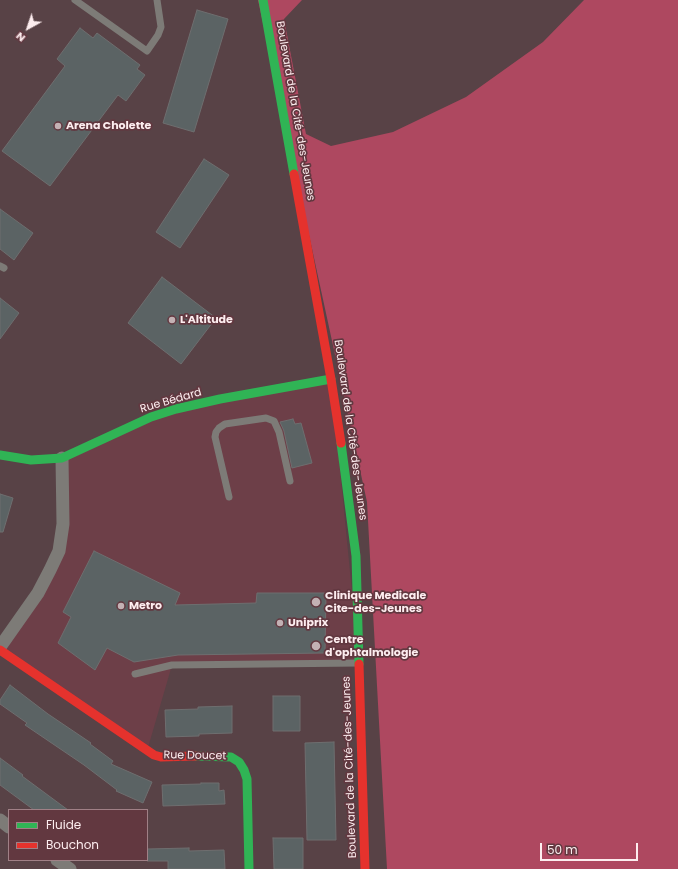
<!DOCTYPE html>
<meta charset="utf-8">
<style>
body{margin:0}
#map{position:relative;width:678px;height:869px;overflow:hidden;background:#584246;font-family:Poppins,sans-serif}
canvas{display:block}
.legend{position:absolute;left:8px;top:809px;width:140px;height:52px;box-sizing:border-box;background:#623840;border:1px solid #a08086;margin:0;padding:5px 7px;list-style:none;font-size:12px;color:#fdedef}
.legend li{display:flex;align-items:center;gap:8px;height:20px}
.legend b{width:20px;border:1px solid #a08086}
.north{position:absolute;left:8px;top:8px;width:40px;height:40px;-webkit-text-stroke:3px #623840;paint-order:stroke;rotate:220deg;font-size:11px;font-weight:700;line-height:16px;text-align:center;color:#fdedef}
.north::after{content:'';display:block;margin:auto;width:14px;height:18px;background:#fdedef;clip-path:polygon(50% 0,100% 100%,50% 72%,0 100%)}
.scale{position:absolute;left:540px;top:843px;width:98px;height:18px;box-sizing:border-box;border:2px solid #fdedef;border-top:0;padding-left:5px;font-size:12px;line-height:14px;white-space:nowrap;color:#fdedef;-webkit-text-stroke:3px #623840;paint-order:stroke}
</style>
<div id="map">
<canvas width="678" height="869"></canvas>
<ul class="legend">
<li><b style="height:5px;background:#30b455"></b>Fluide</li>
<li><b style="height:5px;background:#e5322d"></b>Bouchon</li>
</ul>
<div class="north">N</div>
<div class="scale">50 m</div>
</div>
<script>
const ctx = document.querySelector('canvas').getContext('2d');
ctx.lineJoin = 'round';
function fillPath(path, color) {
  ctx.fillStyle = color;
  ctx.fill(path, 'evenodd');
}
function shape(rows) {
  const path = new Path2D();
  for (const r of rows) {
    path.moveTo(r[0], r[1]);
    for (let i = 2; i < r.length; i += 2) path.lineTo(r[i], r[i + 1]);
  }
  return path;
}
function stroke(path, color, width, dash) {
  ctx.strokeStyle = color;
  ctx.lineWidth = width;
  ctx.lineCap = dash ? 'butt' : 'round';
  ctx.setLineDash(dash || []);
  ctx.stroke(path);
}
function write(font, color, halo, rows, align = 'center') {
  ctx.font = font + ' Poppins,sans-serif';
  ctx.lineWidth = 3.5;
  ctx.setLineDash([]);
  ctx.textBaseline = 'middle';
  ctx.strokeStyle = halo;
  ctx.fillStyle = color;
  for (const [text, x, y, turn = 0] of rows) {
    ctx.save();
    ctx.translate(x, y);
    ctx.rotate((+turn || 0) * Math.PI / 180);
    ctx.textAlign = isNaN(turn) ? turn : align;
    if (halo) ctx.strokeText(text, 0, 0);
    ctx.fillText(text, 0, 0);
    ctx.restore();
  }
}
const built = shape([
 [331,379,359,663,172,665,147,751,0,647,59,551,62,458,151,417]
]);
const forest = shape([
 [258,0,302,0,284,19,306,134,331,146,393,132,466,97,543,42,584,0,678,0,678,869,387,869,367,502]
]);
const building = shape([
 [197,10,228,19,194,132,163,123,197,10],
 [80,28,93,38,97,33,140,65,137,69,145,75,126,101,118,95,50,186,2,151,65,66,57,59,80,28],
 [204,159,229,175,180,248,156,232,204,159],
 [0,209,33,233,14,260,0,249,0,209],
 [162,277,216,318,181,364,128,323,162,277],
 [0,298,19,313,0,339,0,298],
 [293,419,295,424,301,423,312,463,292,468,284,431,280,422,293,419],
 [0,494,13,498,3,532,0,532,0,494],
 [94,551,180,593,175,605,256,603,257,593,326,593,325,653,178,655,134,662,107,648,95,670,58,643,71,617,63,612,94,551],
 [10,685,48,714,91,743,90,744,113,761,111,764,152,782,143,803,116,791,117,790,84,765,25,725,27,723,0,704,0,700,10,685],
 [273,696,300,696,300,731,273,731,273,696],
 [232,706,232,733,199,734,199,736,166,737,165,710,198,709,198,707,232,706],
 [334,742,336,840,307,840,305,743,334,742],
 [0,758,23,775,22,776,68,810,34,810,0,785,0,758],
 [201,783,219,783,219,791,224,790,225,804,163,806,162,785,201,784,201,783],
 [273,838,303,838,303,869,274,869,273,838],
 [189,848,189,851,224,850,225,869,168,869,168,861,147,861,147,849,189,848]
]);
const lane = shape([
 [75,0,147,51,158,35,161,27,157,0],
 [0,266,4,268],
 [229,497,215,437,216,432,219,428,225,424,266,418,274,421,279,432,290,481],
 [135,674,172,665,359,663]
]);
const street = shape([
 [0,647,38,593,50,570,59,551,63,524,62,458],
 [0,820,9,827],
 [57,860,70,869]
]);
const fast = shape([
 [263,0,294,174],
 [341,443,356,556,359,664],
 [0,455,31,460,62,458,151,417,176,409,220,399,331,379],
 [196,756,231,757,239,762,244,770,247,779,249,869]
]);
const jam = shape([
 [294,174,331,379,341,443],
 [0,650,154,755,161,757,196,756],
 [359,664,365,869]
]);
const markers = [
 [58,126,4,"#c3b1b4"],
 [172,320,4,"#c3b1b4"],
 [316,602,5,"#c3b1b4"],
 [121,606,4,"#c3b1b4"],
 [280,623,4,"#c3b1b4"],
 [316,646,5,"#c3b1b4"]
];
const streetNames = [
 ["Boulevard de la Cité-des-Jeunes",295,111,80],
 ["Rue Bédard",171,401,-16],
 ["Boulevard de la Cité-des-Jeunes",350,430,82],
 ["Rue Doucet",195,756,1],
 ["Boulevard de la Cité-des-Jeunes",350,767,-92]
];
const poiNames = [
 ["Arena Cholette",66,126],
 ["L'Altitude",180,320],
 ["Clinique Medicale",325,596],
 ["Cite-des-Jeunes",325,609],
 ["Metro",129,606],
 ["Uniprix",288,623],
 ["Centre",325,640],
 ["d'ophtalmologie",325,653]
];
fillPath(built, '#6d3f48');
fillPath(forest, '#ae4860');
fillPath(building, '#5b6364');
stroke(building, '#6e6e6f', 1);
stroke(lane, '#7d7b77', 7);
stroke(street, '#7d7b77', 13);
stroke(fast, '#30b455', 9);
stroke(jam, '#e5322d', 9);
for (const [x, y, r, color] of markers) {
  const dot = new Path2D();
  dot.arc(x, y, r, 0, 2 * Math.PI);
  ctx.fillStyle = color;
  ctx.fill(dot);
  stroke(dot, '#623840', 1.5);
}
write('11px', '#fdedef', '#623840', streetNames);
write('bold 11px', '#fdedef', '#623840', poiNames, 'left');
</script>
